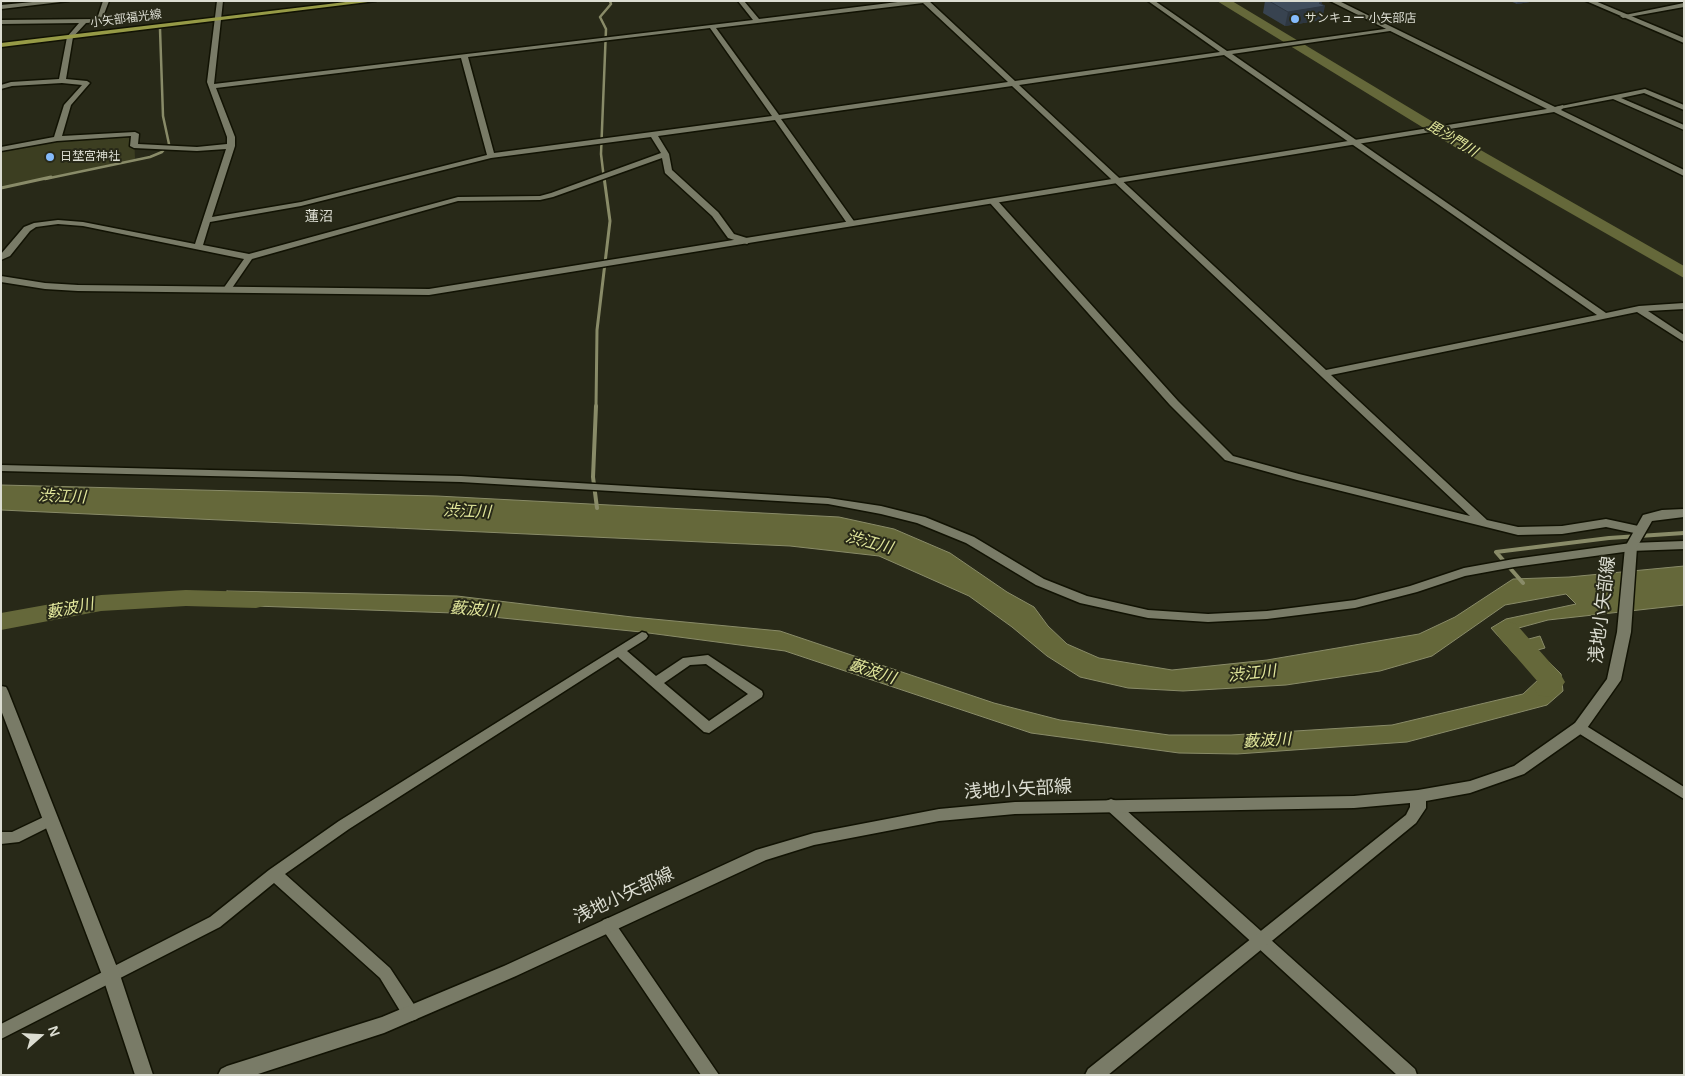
<!DOCTYPE html>
<meta charset="utf-8">
<style>
body{margin:0}
#map{position:relative;width:1685px;height:1076px;overflow:hidden;background:#282918;font-family:Helvetica,sans-serif}
canvas{display:block}
.frame{position:absolute;inset:0;border:2px solid #dcddd2;pointer-events:none}
.north{position:absolute;left:15px;top:1011px;width:50px;height:50px;-webkit-text-stroke:4px #282918;paint-order:stroke;rotate:71deg;font-size:14px;font-weight:700;line-height:20px;text-align:center;color:#dcddd2}
.north::after{content:'';display:block;margin:auto;width:18px;height:22px;background:#dcddd2;clip-path:polygon(50% 0,100% 100%,50% 72%,0 100%)}
</style>
<div id="map">
<canvas width="1685" height="1076"></canvas>
<div class="frame"></div>
<div class="north">N</div>
</div>
<script>
const ctx = document.querySelector('canvas').getContext('2d');
ctx.lineJoin = 'round';
function fillPath(path, color) {
  ctx.fillStyle = color;
  ctx.fill(path, 'evenodd');
}
function shape(rows) {
  const path = new Path2D();
  for (const r of rows) {
    path.moveTo(r[0], r[1]);
    for (let i = 2; i < r.length; i += 2) path.lineTo(r[i], r[i + 1]);
  }
  return path;
}
function stroke(path, color, width, dash) {
  ctx.strokeStyle = color;
  ctx.lineWidth = width;
  ctx.lineCap = dash ? 'butt' : 'round';
  ctx.setLineDash(dash || []);
  ctx.stroke(path);
}
function write(font, color, halo, rows, align = 'center') {
  ctx.font = font + ' Helvetica,"Noto Sans JP",sans-serif';
  ctx.lineWidth = 4;
  ctx.setLineDash([]);
  ctx.textBaseline = 'middle';
  ctx.strokeStyle = halo;
  ctx.fillStyle = color;
  for (const [text, x, y, turn = 0] of rows) {
    ctx.save();
    ctx.translate(x, y);
    ctx.rotate((+turn || 0) * Math.PI / 180);
    ctx.textAlign = isNaN(turn) ? turn : align;
    if (halo) ctx.strokeText(text, 0, 0);
    ctx.fillText(text, 0, 0);
    ctx.restore();
  }
}
const green = shape([
 [134,134,135,159,1,188,1,151,35,146,56,140]
]);
const water = shape([
 [1,485,437,496,839,517,894,529,950,553,1007,592,1034,607,1048,626,1067,644,1099,658,1172,670,1267,660,1419,634,1455,617,1513,579,1569,577,1684,566,1684,605,1548,620,1515,629,1525,640,1540,636,1545,648,1516,656,1491,628,1506,619,1576,604,1566,594,1505,605,1432,656,1380,671,1286,685,1183,691,1128,688,1080,677,1047,656,1012,627,969,596,879,556,790,546,1,510,1,485],
 [227,591,457,596,632,617,780,631,994,703,1060,720,1169,735,1231,735,1392,725,1523,694,1539,679,1530,666,1549,662,1561,674,1563,691,1547,705,1407,742,1237,754,1179,753,1031,733,785,651,641,632,453,613,226,605,227,591]
]);
const streamFar2 = shape([
 [45,179,150,157,162,152,169,144,163,116,160,29],
 [604,179,601,154,606,29,600,17,611,4,610,1]
]);
const streamFar1 = shape([
 [1,188,51,177],
 [596,407,597,330,610,221,604,177]
]);
const stream = shape([
 [596,406,593,477,597,508],
 [1523,583,1496,552,1609,538,1684,533]
]);
const river = shape([
 [1217,1,1232,1,1463,140,1684,266,1684,278,1453,146,1217,1],
 [186,590,256,592,264,594,268,600,264,606,256,608,186,606,101,611,1,630,1,613,101,595,186,590],
 [1507,621,1516,624,1561,675,1565,682,1556,695,1547,697,1538,695,1534,688,1538,682,1498,636,1495,630,1498,624,1507,621]
]);
const street = shape([
 [43,1,69,1,1,9,1,5,43,1],
 [103,1,109,1,101,22,86,23,73,37,66,79,87,81,90,83,71,105,62,136,135,132,139,134,138,144,197,147,227,144,227,137,207,82,217,1,223,1,214,84,753,20,738,1,744,1,759,19,906,1,929,1,1015,81,1220,52,1148,1,1155,1,1227,51,1392,28,1393,29,1390,31,1232,54,1606,313,1639,306,1684,303,1684,309,1648,311,1684,335,1684,342,1637,312,1331,375,1487,520,1518,527,1562,526,1606,519,1643,527,1645,530,1639,534,1606,527,1562,534,1518,535,1297,480,1225,460,1170,405,990,203,990,199,996,199,1178,401,1233,456,1299,474,1470,516,1012,86,781,119,856,224,852,226,849,226,775,120,658,136,669,154,672,170,718,212,734,234,750,239,751,241,747,244,728,238,712,216,665,173,662,158,553,197,540,200,458,201,252,259,230,291,227,292,223,289,244,259,83,226,58,224,36,227,30,231,10,256,1,260,1,254,24,227,34,223,58,220,83,222,195,244,226,149,197,151,134,148,130,146,131,136,57,141,1,151,1,147,54,137,64,105,82,85,62,83,12,86,1,89,1,85,11,82,59,79,67,37,79,23,1,24,1,20,97,19,103,1],
 [923,3,1008,82,779,115,716,28,923,3],
 [710,28,772,116,494,153,468,57,710,28],
 [1224,55,1597,315,1326,370,1019,85,1224,55],
 [461,58,487,155,301,202,212,217,235,146,235,137,216,88,461,58],
 [651,137,661,153,551,193,540,196,458,197,249,254,203,245,210,222,301,206,491,158,651,137],
 [1684,3,1684,7,1623,18,1620,16,1684,3],
 [1645,89,1684,105,1684,110,1644,93,1621,98,1684,125,1684,130,1613,99,1560,109,1556,107,1645,89],
 [1,465,461,476,828,498,881,506,925,517,974,537,1044,579,1087,596,1148,610,1208,614,1267,611,1355,600,1410,586,1464,568,1514,559,1631,543,1684,541,1684,549,1631,551,1514,567,1465,576,1417,592,1355,608,1267,619,1208,622,1148,618,1080,603,1036,585,966,543,917,523,881,514,828,504,461,482,1,471,1,465],
 [642,632,646,633,648,636,646,639,627,651,656,676,683,658,708,655,762,691,763,694,762,697,709,733,704,732,618,657,349,829,285,874,390,968,417,1009,419,1014,417,1019,411,1021,405,1019,380,978,274,883,220,927,1,1039,1,1024,210,917,269,870,339,821,642,632],
 [706,664,748,694,709,721,664,683,690,665,706,664],
 [1580,722,1684,787,1684,799,1575,731,1573,727,1575,723,1580,722],
 [1111,799,1116,801,1415,1069,1417,1075,1397,1075,1106,809,1104,805,1106,801,1111,799],
 [50,814,55,816,57,820,55,824,19,842,1,844,1,832,12,832,50,814],
 [608,918,613,920,719,1075,701,1075,603,930,601,925,603,920,608,918]
]);
const secondary = shape([
 [1330,1,1339,1,1555,107,1563,105,1564,107,1561,110,1684,170,1684,176,1554,112,429,295,78,291,45,289,1,282,1,276,45,283,78,285,429,289,1547,109,1330,1],
 [1586,1,1595,1,1684,38,1684,43,1586,1],
 [1684,509,1684,517,1652,521,1637,547,1631,632,1621,680,1585,731,1524,774,1470,793,1426,801,1426,808,1416,823,1108,1075,1085,1075,1088,1069,1406,815,1410,807,1410,803,1354,808,1015,814,939,821,814,845,766,860,516,976,384,1033,255,1075,218,1075,221,1069,227,1066,382,1017,504,966,756,850,814,833,939,809,1015,802,1354,796,1418,790,1470,781,1514,766,1575,723,1607,679,1617,632,1625,547,1643,515,1662,510,1684,509],
 [1,686,6,687,8,691,120,975,153,1075,135,1075,102,975,1,710,1,686]
]);
const primary = shape([
 [354,1,376,1,1,47,1,43,354,1]
]);
const wall = shape([
 [1265,1,1319,1,1322,5,1322,20,1285,26,1263,13],
 [1510,1,1536,1,1517,4]
]);
const shadedWall = shape([
 [1518,1,1536,1,1517,4],
 [1319,3,1322,3,1321,7,1325,6,1322,20,1285,26,1288,12]
]);
const building = shape([
 [1269,1,1319,1,1322,3,1319,3,1325,6,1288,12,1269,1]
]);
const markers = [
 [1295,19,5,"#85bbfb"],
 [50,157,5,"#85bbfb"]
];
const farStreetnames = [
 ["小矢部福光線",126,19,-7]
];
const farPoinames = [
 ["サンキュー 小矢部店",1305,19],
 ["日埜宮神社",60,157]
];
const farWaternames = [
 ["毘沙門川",1452,139,31]
];
const farNeighbourhoodnames = [
 ["蓮沼",319,217]
];
const waterNames = [
 ["渋江川",62,497,2],
 ["渋江川",467,512,2],
 ["渋江川",869,543,15],
 ["藪波川",70,609,-11],
 ["藪波川",474,610,4],
 ["藪波川",872,672,18],
 ["渋江川",1252,674,-6],
 ["藪波川",1267,741,-3]
];
const nearStreetnames = [
 ["浅地小矢部線",1603,610,-83],
 ["浅地小矢部線",1018,790,-3],
 ["浅地小矢部線",624,896,-25]
];
fillPath(green, '#3c3e21');
fillPath(water, '#65683a');
stroke(water, '#898b68', 1);
stroke(streamFar2, '#898b68', 2.5);
stroke(streamFar1, '#898b68', 3);
stroke(stream, '#898b68', 4);
fillPath(river, '#65683a');
stroke(street, '#111203', 3);
stroke(secondary, '#111203', 3);
stroke(primary, '#111203', 3);
fillPath(street, '#797b67');
fillPath(secondary, '#797b67');
fillPath(primary, '#969a46');
fillPath(wall, '#384350');
fillPath(shadedWall, '#2e3741');
fillPath(building, '#414e5d');
stroke(building, '#2e3741', 1);
for (const [x, y, r, color] of markers) {
  const dot = new Path2D();
  dot.arc(x, y, r, 0, 2 * Math.PI);
  ctx.fillStyle = color;
  ctx.fill(dot);
  stroke(dot, '#282918', 2);
}
write('12px', '#dcddd2', '#282918', farStreetnames);
write('12px', '#dcddd2', '#282918', farPoinames, 'left');
write('italic 14px', '#e1e69b', '#282918', farWaternames);
write('14px', '#dcddd2', '#282918', farNeighbourhoodnames);
write('italic 16px', '#e1e69b', '#282918', waterNames);
write('18px', '#dcddd2', '#282918', nearStreetnames);
</script>
